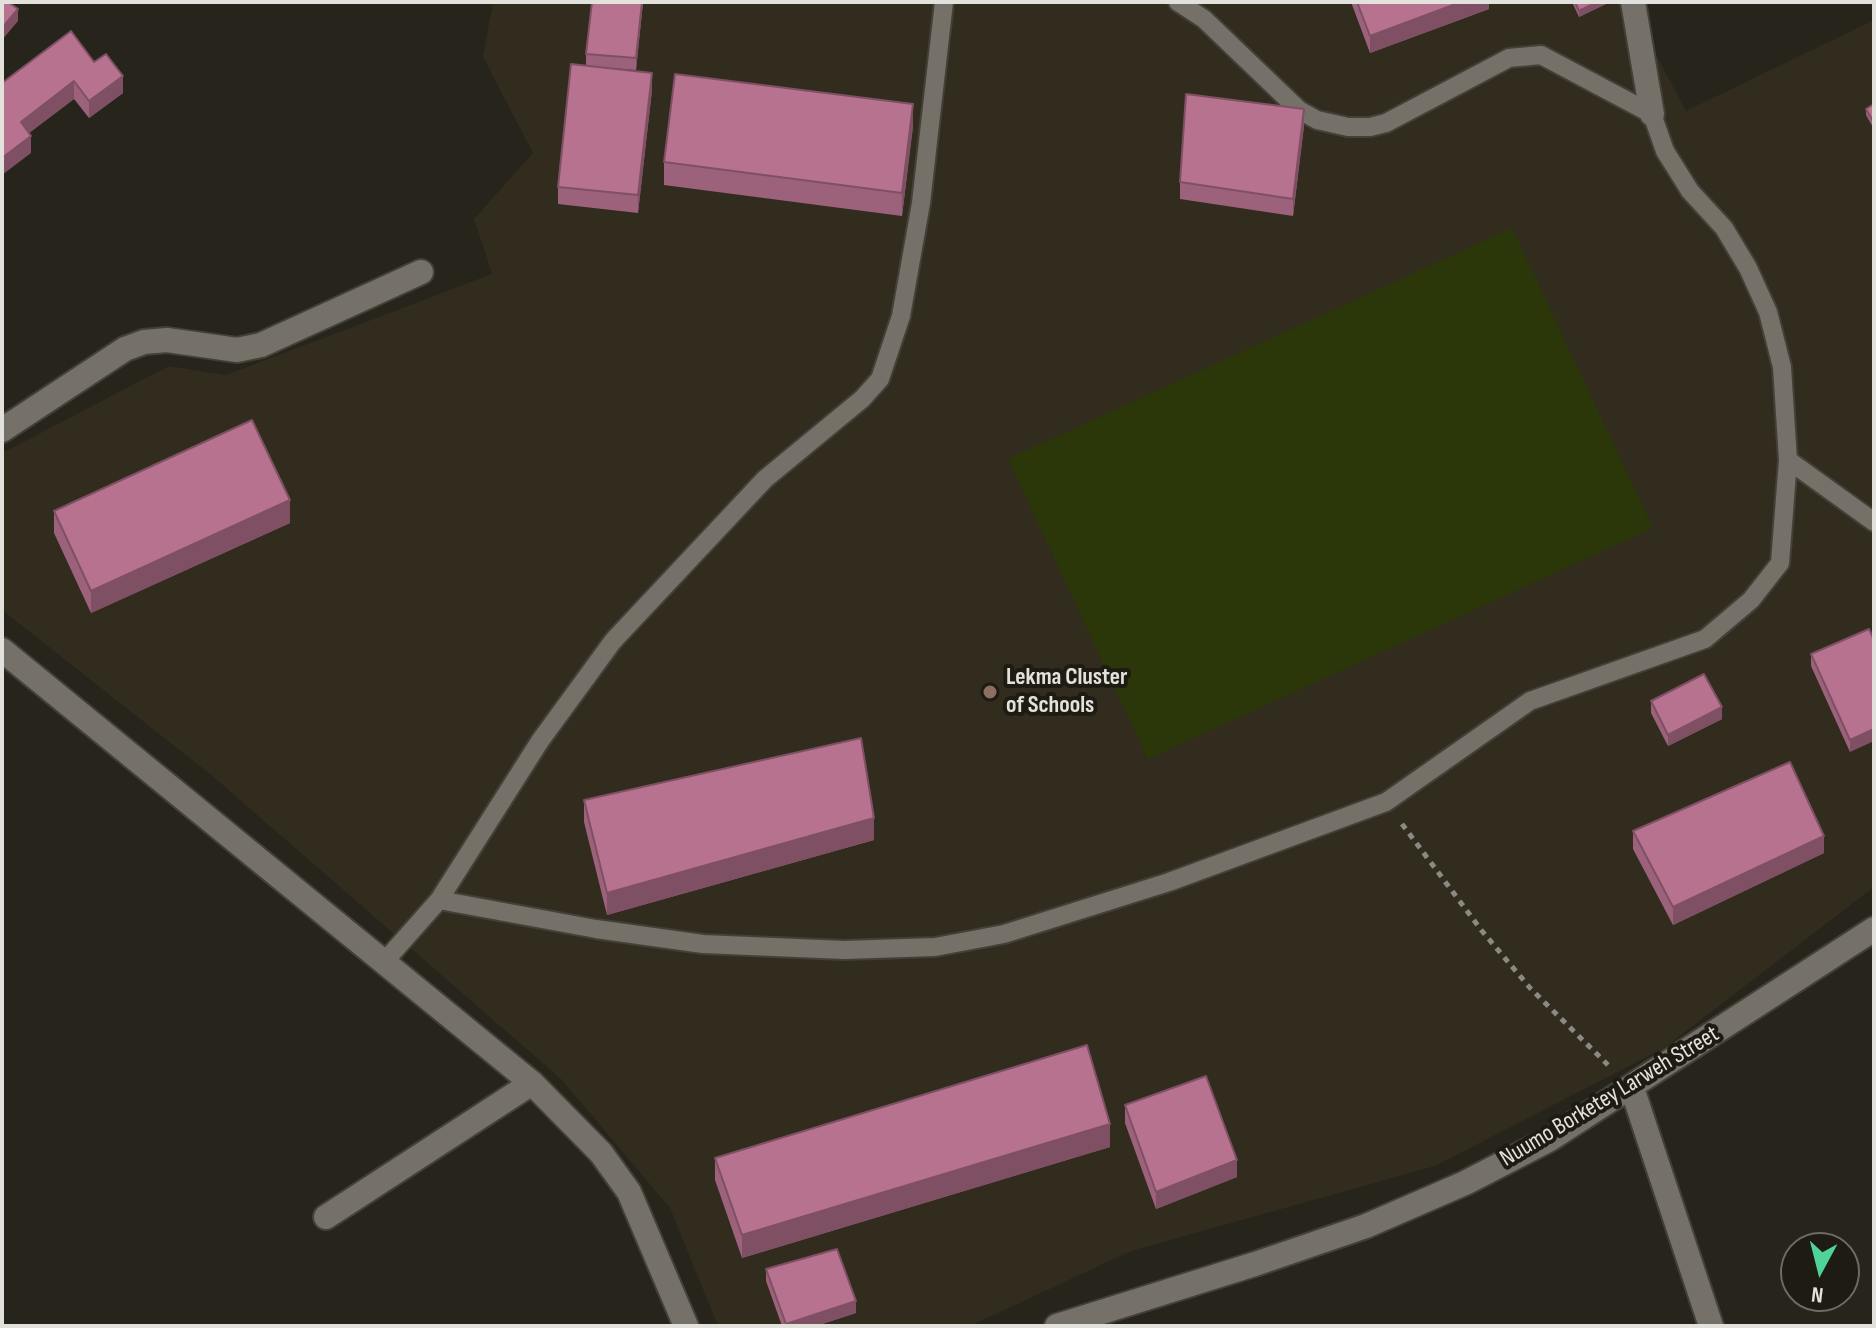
<!DOCTYPE html>
<style>
body{margin:0}
#map{position:relative;width:1876px;height:1328px;overflow:hidden;background:#27241c;font-family:"Sofia Sans Condensed",sans-serif}
canvas{display:block}
.frame{position:absolute;inset:0;border:4px solid #e3e1db;pointer-events:none}
.north{position:absolute;left:1780px;top:1232px;width:80px;height:80px;box-sizing:border-box;background:#1e1b13;border:2px solid #6d6a63;border-radius:50%;rotate:187deg;font-size:22px;font-weight:700;line-height:32px;text-align:center;color:#e3e1db}
.north::after{content:'';display:block;margin:auto;width:28px;height:36px;background:#50d398;clip-path:polygon(50% 0,100% 100%,50% 72%,0 100%)}
</style>
<div id="map">
<canvas width="1876" height="1328"></canvas>
<div class="frame"></div>
<div class="north">N</div>
</div>
<script>
const ctx = document.querySelector('canvas').getContext('2d');
ctx.lineJoin = 'round';
function fillPath(path, color) {
  ctx.fillStyle = color;
  ctx.fill(path, 'evenodd');
}
function shape(rows) {
  const path = new Path2D();
  for (const r of rows) {
    path.moveTo(r[0], r[1]);
    for (let i = 2; i < r.length; i += 2) path.lineTo(r[i], r[i + 1]);
  }
  return path;
}
function stroke(path, color, width, dash) {
  ctx.strokeStyle = color;
  ctx.lineWidth = width;
  ctx.lineCap = dash ? 'butt' : 'round';
  ctx.setLineDash(dash || []);
  ctx.stroke(path);
}
function write(font, color, halo, rows, align = 'center') {
  ctx.font = font + ' "Sofia Sans Condensed",sans-serif';
  ctx.lineWidth = 8;
  ctx.setLineDash([]);
  ctx.textBaseline = 'middle';
  ctx.strokeStyle = halo;
  ctx.fillStyle = color;
  for (const [text, x, y, turn = 0] of rows) {
    ctx.save();
    ctx.translate(x, y);
    ctx.rotate((+turn || 0) * Math.PI / 180);
    ctx.textAlign = isNaN(turn) ? turn : align;
    if (halo) ctx.strokeText(text, 0, 0);
    ctx.fillText(text, 0, 0);
    ctx.restore();
  }
}
const built = shape([
 [493,2,1633,2,1643,30,1686,111,1874,20,1874,887,1664,1048,1435,1166,1131,1251,970,1326,718,1326,670,1208,561,1079,210,774,2,610,2,453,169,366,226,375,492,274,474,219,533,153,483,57]
]);
const green = shape([
 [1512,228,1653,528,1148,759,1008,459]
]);
const path = shape([
 [1402,824,1482,931,1531,989,1608,1065]
]);
const lane = shape([
 [1788,460,1874,522],
 [439,900,596,929,703,944,844,950,935,947,1004,934,1169,882,1386,802,1530,701,1705,639,1751,600,1780,563,1788,460,1782,367,1768,312,1748,268,1724,228,1690,191,1665,151,1652,114,1541,55,1509,58,1386,123,1370,127,1348,127,1317,120,1299,110,1204,19,1178,2],
 [385,961,439,900,540,741,613,641,765,479,862,399,880,379,901,316,921,203,944,2]
]);
const street = shape([
 [1633,2,1652,114],
 [2,430,125,349,144,342,167,340,237,350,261,345,421,272],
 [2,650,532,1083,601,1153,629,1192,686,1326],
 [1632,1088,1711,1326],
 [326,1217,532,1083],
 [1057,1326,1255,1264,1366,1226,1465,1183,1550,1139,1874,929]
]);
const wall = shape([
 [643,2,636,70,586,66,586,54],
 [1351,2,1489,2,1489,9,1370,53],
 [1572,2,1610,2,1579,17],
 [94,62,123,93,89,118,74,99,29,133,31,153,2,83],
 [652,90,638,213,558,204,558,187],
 [1874,104,1874,129,1866,115,1866,109],
 [913,126,902,216,664,185,664,162],
 [1304,126,1293,216,1180,199,1180,182],
 [54,511,290,523,91,613,54,533],
 [1869,629,1850,752,1811,666,1811,654],
 [1651,701,1722,719,1668,746,1651,713],
 [584,800,874,840,607,915,584,822],
 [1633,831,1824,853,1673,925,1633,849],
 [1125,1105,1237,1177,1156,1209,1125,1123],
 [1110,1147,742,1258,715,1180,715,1158],
 [766,1269,856,1313,816,1326,782,1326,766,1281]
]);
const shadedWall = shape([
 [642,2,643,2,636,70,636,58],
 [1461,2,1489,2,1489,9,1370,53,1370,36],
 [1597,2,1610,2,1579,17,1579,11],
 [18,9,18,21,2,40,2,28],
 [652,73,652,90,638,213,638,195],
 [123,76,123,93,89,118,89,101],
 [74,81,74,99,21,139,21,122],
 [913,104,913,126,902,216,902,193],
 [1304,109,1304,126,1293,216,1293,199],
 [31,136,31,153,2,175,2,158],
 [290,500,290,523,91,613,91,591],
 [1722,707,1722,719,1668,746,1668,735],
 [1874,729,1874,741,1850,752,1850,740],
 [874,818,874,840,607,915,607,893],
 [1824,836,1824,853,1673,925,1673,907],
 [1110,1124,1110,1147,742,1258,742,1235],
 [1237,1160,1237,1177,1156,1209,1156,1192],
 [856,1301,856,1313,816,1326,786,1326,786,1324]
]);
const building = shape([
 [2,2,8,2,18,9,2,28,2,2],
 [592,2,642,2,636,58,586,54,592,2],
 [1357,2,1461,2,1370,36,1357,2],
 [1575,2,1597,2,1579,11,1575,2],
 [71,31,94,62,106,54,123,76,89,101,74,81,21,122,31,136,2,158,2,83,71,31],
 [571,64,652,73,638,195,558,187,571,64],
 [675,74,913,104,902,193,664,162,675,74],
 [1186,94,1304,109,1293,199,1180,182,1186,94],
 [1874,104,1874,123,1866,109,1874,104],
 [252,420,290,500,91,591,54,511,252,420],
 [1869,629,1874,640,1874,729,1850,740,1811,654,1869,629],
 [1704,674,1722,707,1668,735,1651,701,1704,674],
 [861,738,874,818,607,893,584,800,861,738],
 [1790,762,1824,836,1673,907,1633,831,1790,762],
 [1087,1045,1110,1124,742,1235,715,1158,1087,1045],
 [1206,1076,1237,1160,1156,1192,1125,1105,1206,1076],
 [837,1249,856,1301,786,1324,766,1269,837,1249]
]);
const markers = [
 [990,692,8,"#8d6e63"]
];
const poiNames = [
 ["Lekma Cluster",1006,678],
 ["of Schools",1006,706]
];
const streetNames = [
 ["Nuumo Borketey Larweh Street",1610,1097,-31]
];
fillPath(built, '#312c1e');
fillPath(green, '#2b3708');
stroke(lane, '#43403a', 22);
stroke(street, '#43403a', 28);
stroke(path, '#8b8982', 5, [6, 6]);
stroke(lane, '#757168', 18);
stroke(street, '#757168', 24);
fillPath(wall, '#9d627b');
fillPath(shadedWall, '#7f5064');
fillPath(building, '#b6728f');
stroke(building, '#7f5064', 2);
for (const [x, y, r, color] of markers) {
  const dot = new Path2D();
  dot.arc(x, y, r, 0, 2 * Math.PI);
  ctx.fillStyle = color;
  ctx.fill(dot);
  stroke(dot, '#1e1b13', 3);
}
write('bold 24px', '#e3e1db', '#1e1b13', poiNames, 'left');
write('24px', '#e3e1db', '#1e1b13', streetNames);
</script>
